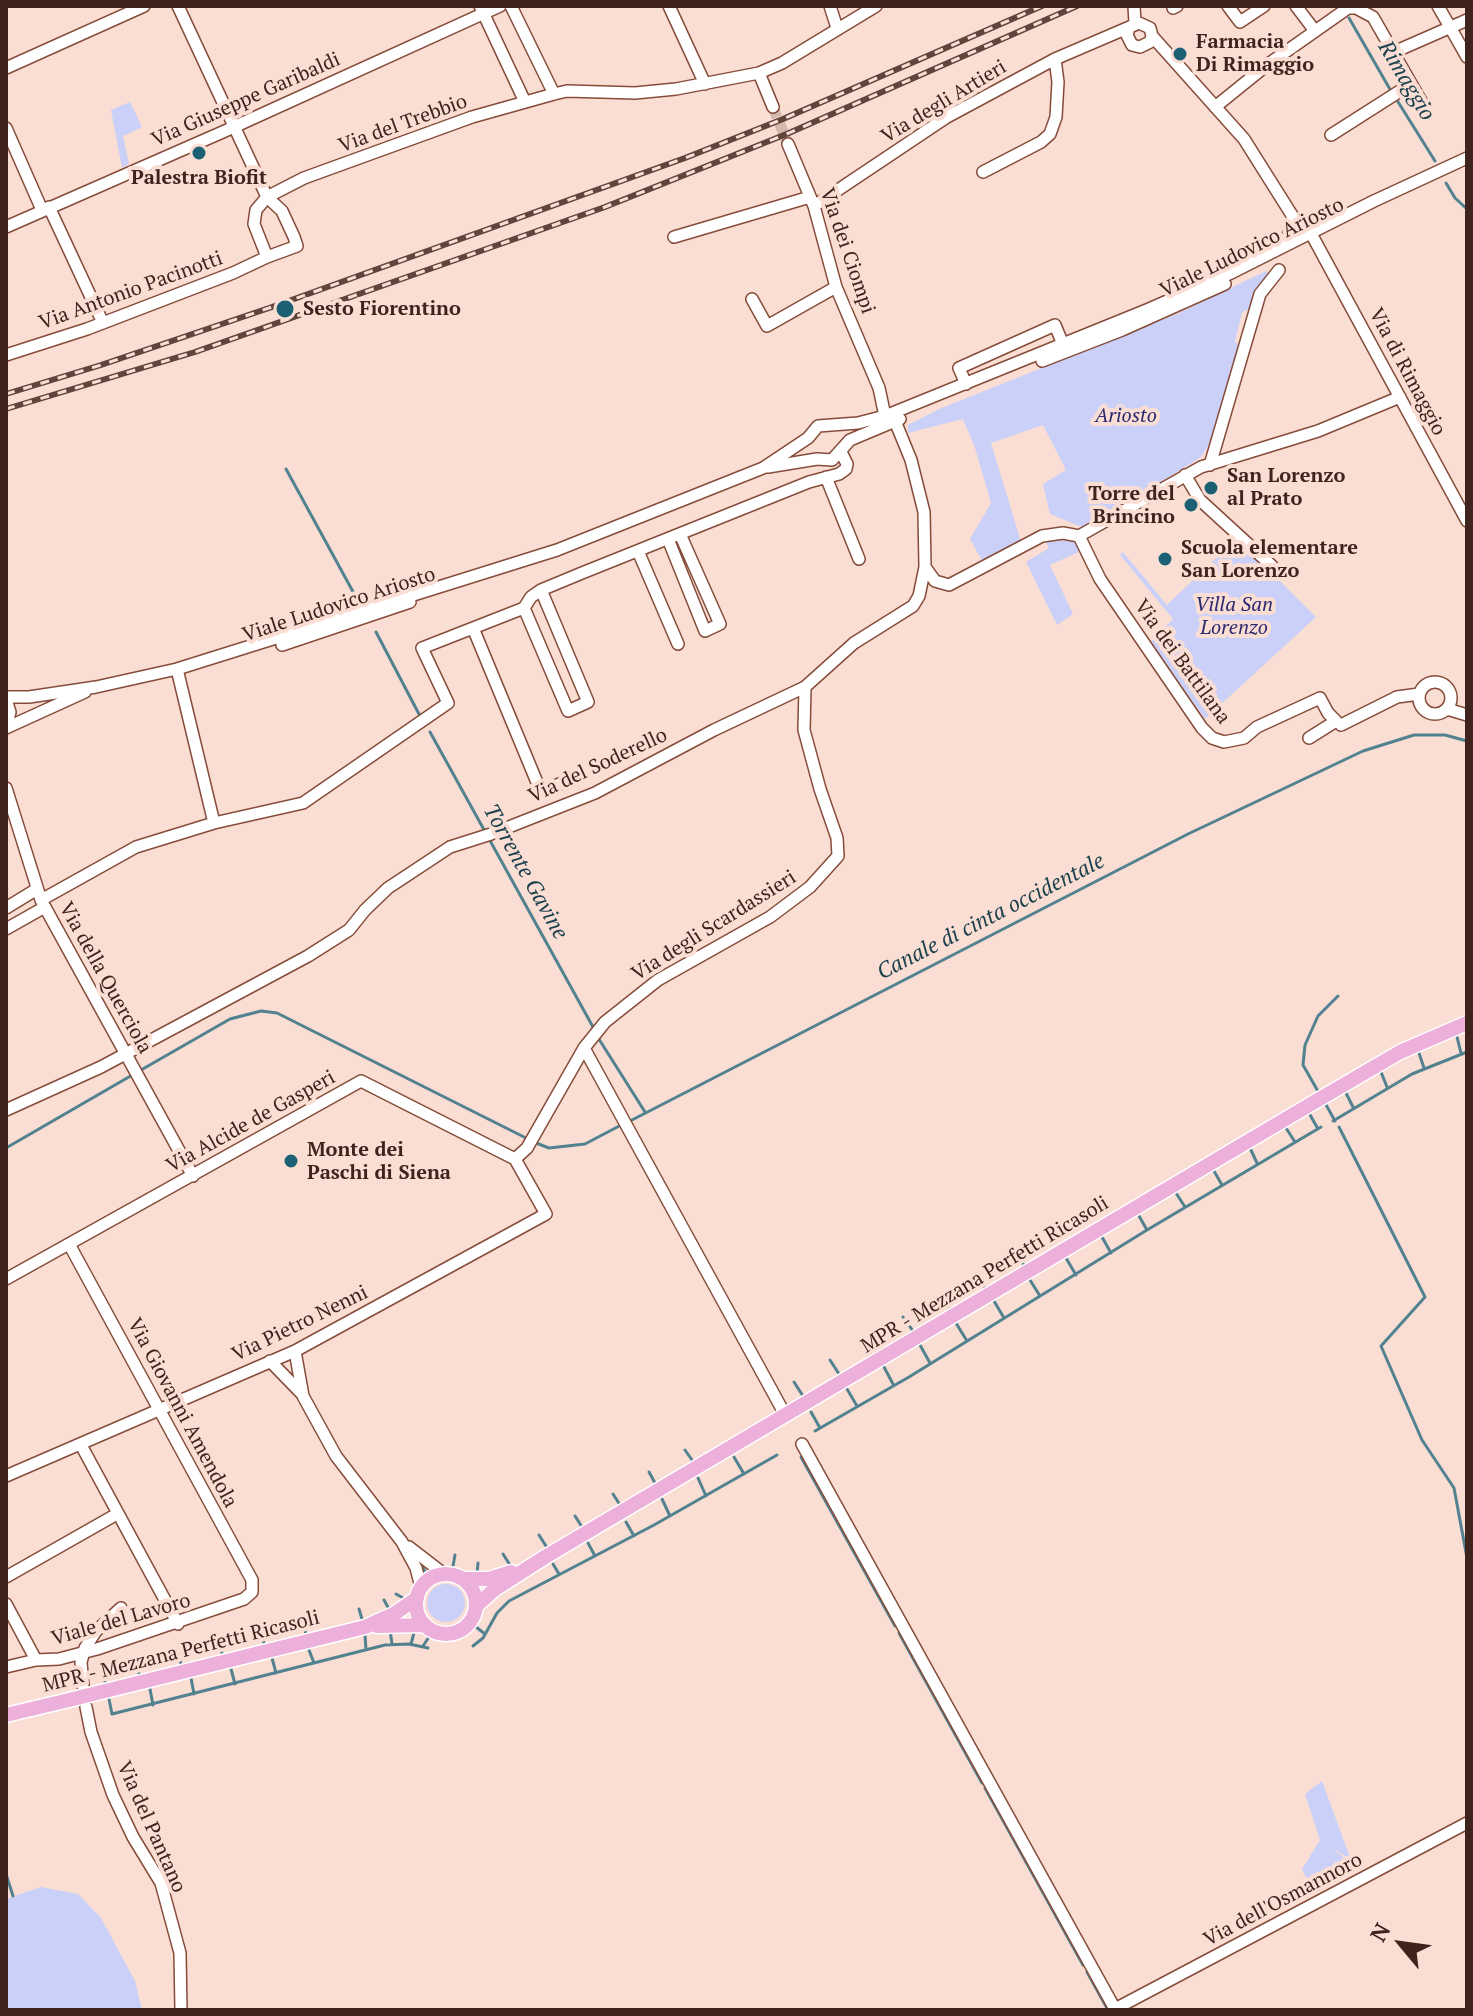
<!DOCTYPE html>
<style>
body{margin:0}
#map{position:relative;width:1473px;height:2016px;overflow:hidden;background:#faded4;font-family:"PT Serif",serif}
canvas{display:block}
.frame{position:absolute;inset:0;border:8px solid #3e241c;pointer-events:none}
.north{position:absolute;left:1361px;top:1904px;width:80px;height:80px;-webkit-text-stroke:6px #faded4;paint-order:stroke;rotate:299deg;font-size:22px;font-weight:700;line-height:32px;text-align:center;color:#3e241c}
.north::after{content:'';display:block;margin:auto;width:28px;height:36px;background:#3e241c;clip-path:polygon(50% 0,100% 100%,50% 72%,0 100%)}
</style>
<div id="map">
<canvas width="1473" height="2016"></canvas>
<div class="frame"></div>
<div class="north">N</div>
</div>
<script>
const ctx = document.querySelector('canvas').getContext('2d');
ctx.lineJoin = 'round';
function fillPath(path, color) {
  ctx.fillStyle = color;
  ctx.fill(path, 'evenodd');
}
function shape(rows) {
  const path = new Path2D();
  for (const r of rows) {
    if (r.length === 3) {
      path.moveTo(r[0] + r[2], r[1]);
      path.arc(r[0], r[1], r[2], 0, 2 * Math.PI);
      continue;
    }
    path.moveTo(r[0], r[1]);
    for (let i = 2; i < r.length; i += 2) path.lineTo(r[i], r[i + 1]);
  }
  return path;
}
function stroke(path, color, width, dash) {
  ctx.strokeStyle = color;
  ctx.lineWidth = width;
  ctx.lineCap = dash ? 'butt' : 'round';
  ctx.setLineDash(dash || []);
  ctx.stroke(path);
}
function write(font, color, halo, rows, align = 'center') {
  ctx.font = font + ' "PT Serif",serif';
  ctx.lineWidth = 8;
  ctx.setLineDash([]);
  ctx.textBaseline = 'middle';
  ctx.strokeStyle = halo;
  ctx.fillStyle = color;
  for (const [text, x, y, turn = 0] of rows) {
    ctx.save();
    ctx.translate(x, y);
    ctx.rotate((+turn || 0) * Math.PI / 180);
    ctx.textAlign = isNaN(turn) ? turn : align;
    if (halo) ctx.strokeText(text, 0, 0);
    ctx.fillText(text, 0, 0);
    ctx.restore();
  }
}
const green = shape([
 [130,102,142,127,123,136,129,164,122,168,111,110],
 [1266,271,1270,276,1252,311,1245,310,1242,313,1235,341,1241,349,1224,395,1213,439,1201,457,1086,529,1050,514,1043,484,1066,470,1043,425,991,443,1022,545,984,564,970,539,991,503,975,448,963,419,908,433,908,425,939,409,1177,314],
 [1054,534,1077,539,1081,551,1050,565,1073,614,1057,625,1026,562,1049,548,1044,538],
 [1237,538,1316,617,1205,719,1150,643,1173,619,1120,555,1123,552,1167,605],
 [446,1603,19],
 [1322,1781,1351,1860,1331,1847,1348,1861,1310,1885,1302,1869,1320,1840,1305,1794],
 [41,1887,78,1894,101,1918,135,1981,142,2010,6,2010,6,1899]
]);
const stream = shape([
 [1349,18,1391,91],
 [1395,97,1435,161],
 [1446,183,1455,198,1467,209],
 [286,469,357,599],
 [376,632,420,716],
 [430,732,593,1027],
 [597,1036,645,1112],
 [1457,1037,1461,1053],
 [1419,1053,1424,1068],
 [141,1070,230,1019,261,1011,277,1013,528,1139],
 [1381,1072,1387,1087],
 [1319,1093,1303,1065,1305,1045,1318,1016,1338,996],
 [1346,1093,1353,1107],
 [1325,1103,1335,1121],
 [1309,1113,1318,1129],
 [630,1121,1188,834,1363,751,1414,735,1445,735,1467,741],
 [1333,1121,1412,1074,1467,1052],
 [1339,1127,1425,1297,1381,1346,1422,1440,1454,1488,1467,1558],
 [1286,1128,1295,1142],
 [536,1143,549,1148,585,1144,623,1124],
 [6,1148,134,1074],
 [1250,1148,1257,1163],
 [1214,1171,1222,1185],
 [1176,1193,1185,1207],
 [1139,1216,1147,1230],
 [1102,1237,1111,1253],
 [1014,1252,1024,1265],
 [1066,1258,1076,1275],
 [975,1274,985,1288],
 [1030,1280,1040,1296],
 [941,1295,950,1309],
 [994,1301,1004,1318],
 [903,1317,913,1331],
 [956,1323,967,1341],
 [867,1338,877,1352],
 [920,1345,930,1363],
 [830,1360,839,1374],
 [884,1367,893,1384],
 [794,1382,803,1396],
 [847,1389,857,1406],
 [811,1412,820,1428],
 [815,1431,909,1377,1147,1230,1321,1127],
 [685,1450,692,1460],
 [734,1457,744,1474],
 [801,1457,895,1626],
 [649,1472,655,1483],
 [698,1478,706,1496],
 [613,1494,620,1505],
 [662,1499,670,1516],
 [575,1516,582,1527],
 [626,1522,634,1536],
 [539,1535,546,1546],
 [588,1543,595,1556],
 [503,1554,510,1565],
 [420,1564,425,1571],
 [553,1564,559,1574],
 [453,1566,455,1555],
 [477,1574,478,1563],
 [396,1594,405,1599],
 [384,1600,389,1609],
 [359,1609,362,1619],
 [303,1624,306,1634],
 [476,1627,485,1634],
 [390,1630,392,1644],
 [261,1633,264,1643],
 [899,1633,982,1783],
 [365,1635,366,1650],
 [220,1643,222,1653],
 [411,1644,415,1629],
 [423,1646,429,1637],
 [473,1646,483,1638,497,1613,509,1601,654,1525,777,1455],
 [309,1650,314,1663],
 [178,1654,181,1664],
 [272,1658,276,1673],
 [137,1664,139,1674],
 [231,1669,235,1684],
 [102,1672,105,1682],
 [191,1678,194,1694],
 [150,1689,153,1705],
 [109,1699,112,1714,385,1645,409,1644,428,1648],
 [985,1788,1083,1965],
 [6,1874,13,1896],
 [1087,1972,1108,2010]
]);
const minorTunnel = shape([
 [773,107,788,144]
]);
const minor = shape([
 [178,6,267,197,282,211,294,237,297,246,267,257,254,224,256,210,267,197,304,178,472,117,554,94,567,91,635,93,676,89,759,73,782,63,876,6],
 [480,6,525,102],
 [511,6,554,94],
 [669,6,705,84],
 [830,6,837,28],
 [1134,6,1135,23],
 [1228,6,1240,22,1264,6],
 [1296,6,1315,31],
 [1438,6,1467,57],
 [1173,8,1177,6],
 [1152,36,1244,139,1295,220],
 [1394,52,1467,20],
 [6,68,144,6],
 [759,73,773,107],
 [1215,107,1267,65,1348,8,1356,8,1373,17,1425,108],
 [6,128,42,210],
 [1331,135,1411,84],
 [788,144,814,206,836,287,879,388,885,416],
 [983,172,1041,142,1050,134,1056,117,1058,82,1055,59],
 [814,206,947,117,1055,59,1139,23,1150,28,1152,36,1150,42,1140,47,1132,45,1127,35,1129,28],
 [49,207,103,323],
 [6,227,225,131,500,6],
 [674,237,810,197],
 [1314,239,1467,521],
 [1283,246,1295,220,1307,235],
 [752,299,767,326,836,287],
 [6,355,87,329,233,273,267,257],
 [1042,361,1122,330,1225,284],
 [966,384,959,368,1055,325,1064,347],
 [1210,465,1260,294,1279,270],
 [768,467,817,459,832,460,850,440,900,419],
 [1185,475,1200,500,1272,566],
 [826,477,859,559],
 [1079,536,1100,579,1202,728,1212,738,1224,742,1244,738,1257,727,1320,698,1328,713,1336,721,1309,738],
 [668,539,705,631,720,624,680,534],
 [638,551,678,644],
 [925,567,935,581,949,585,1042,536,1063,533,1079,536,1201,467,1318,431,1400,397],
 [524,608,568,711,588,702,541,590],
 [473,628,541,792,562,783],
 [282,645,410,602],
 [177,669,214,823,303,803,448,703,422,648,524,608,531,597,541,590,582,573,809,482,839,474,846,469,847,464,841,452],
 [1435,698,16],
 [6,697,29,697,96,687,177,669,557,550,763,468,808,438,818,426,858,423,885,416,1149,309,1229,274,1374,201,1467,158],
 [6,699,10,712,6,728],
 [1447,709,1467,715],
 [1341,725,1397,697,1419,694],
 [6,728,85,692],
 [6,788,41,900,193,1176],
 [41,900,136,847,214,823],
 [6,908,37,889],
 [6,929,45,907],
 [584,1048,782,1409],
 [6,1110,101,1067,308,956,349,930,365,910,388,888,450,847,491,834,595,793,714,730,805,687],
 [515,1159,527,1148,584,1048,605,1022,658,980,770,917,810,887,838,856,837,838,820,789,804,730,805,687,854,643,913,606,919,596,925,567,924,512,911,460,895,421],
 [6,1279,361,1081,515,1159],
 [295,1351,303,1396,336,1456,402,1542,416,1568,421,1587],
 [270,1361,303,1395],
 [802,1444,1115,2009,1467,1823],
 [81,1445,178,1624],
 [6,1476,295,1351,546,1214,515,1159],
 [409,1547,444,1574],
 [6,1577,117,1514],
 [6,1604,36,1660],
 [6,1667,36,1660,59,1659,97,1649,244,1599,252,1592,252,1580,69,1244],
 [83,1686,81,1662,85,1648,96,1631,121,1608],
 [86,1707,91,1732,113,1795,133,1837,161,1883,180,1953,181,2010]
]);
const major = shape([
 [446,1604,30],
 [463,1579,489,1579,511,1572],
 [476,1606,495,1589,545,1557,1311,1104,1400,1052,1467,1023],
 [377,1626,425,1625],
 [105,1691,365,1627,394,1614,417,1598],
 [6,1715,69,1700]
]);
const rail = shape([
 [6,394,101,365,272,307,685,158,783,119,1042,6],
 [6,409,195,352,605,207,789,133,1077,6]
]);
const majorBridge = shape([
 [69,1700,105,1691]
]);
const markers = [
 [1180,54,8,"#1c6173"],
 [199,153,8,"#1c6173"],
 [285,309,10,"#1c6173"],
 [1211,488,8,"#1c6173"],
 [1191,505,8,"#1c6173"],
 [1165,559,8,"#1c6173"],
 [291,1161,8,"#1c6173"]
];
const poiNames = [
 ["Farmacia",1196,42],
 ["Di Rimaggio",1196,65],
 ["Palestra Biofit",199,178,"center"],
 ["Sesto Fiorentino",303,309],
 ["San Lorenzo",1227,476],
 ["al Prato",1227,499],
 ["Torre del",1175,494,"right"],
 ["Brincino",1175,517,"right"],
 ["Scuola elementare",1181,548],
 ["San Lorenzo",1181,571],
 ["Monte dei",307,1150],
 ["Paschi di Siena",307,1173]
];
const streetNames = [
 ["Via Giuseppe Garibaldi",246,100,-24],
 ["Via degli Artieri",944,102,-31],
 ["Via del Trebbio",403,124,-20],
 ["Viale Ludovico Ariosto",1252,248,-26],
 ["Via dei Ciompi",847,251,71],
 ["Via Antonio Pacinotti",131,291,-20],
 ["Via di Rimaggio",1407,372,62],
 ["Viale Ludovico Ariosto",339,605,-18],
 ["Via dei Battilana",1182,662,54],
 ["Via del Soderello",598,766,-25],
 ["Via degli Scardassieri",714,926,-32],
 ["Via della Querciola",105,978,61],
 ["Via Alcide de Gasperi",251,1122,-29],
 ["MPR - Mezzana Perfetti Ricasoli",985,1275,-31],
 ["Via Pietro Nenni",300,1324,-26],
 ["Via Giovanni Amendola",182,1413,62],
 ["Viale del Lavoro",121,1620,-16],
 ["MPR - Mezzana Perfetti Ricasoli",181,1652,-14],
 ["Via del Pantano",151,1827,66],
 ["Via dell'Osmannoro",1283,1900,-28]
];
const parkNames = [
 ["Ariosto",1126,416],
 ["Villa San",1234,605],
 ["Lorenzo",1234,628]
];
const waterNames = [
 ["Rimaggio",1406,81,59],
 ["Torrente Gavine",525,872,61],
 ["Canale di cinta occidentale",991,917,-27]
];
fillPath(green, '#cad0f8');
stroke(stream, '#528290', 3);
stroke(minorTunnel, '#d4b9af', 11, [11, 5.5]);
stroke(minor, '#864c39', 14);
stroke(major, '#fff', 17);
stroke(minor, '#fff', 11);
stroke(major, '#ecb0db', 14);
stroke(rail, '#60453d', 6);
stroke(rail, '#faded4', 3, [9]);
stroke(majorBridge, '#fff', 17, []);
stroke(majorBridge, '#ecb0db', 14);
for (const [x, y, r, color] of markers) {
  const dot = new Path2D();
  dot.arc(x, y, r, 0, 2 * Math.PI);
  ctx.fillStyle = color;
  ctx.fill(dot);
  stroke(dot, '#faded4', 3);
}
write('bold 20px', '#3e241c', '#faded4', poiNames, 'left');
write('20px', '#3e241c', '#faded4', streetNames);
write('italic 20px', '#2b2a6f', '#faded4', parkNames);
write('italic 22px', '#1d424d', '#faded4', waterNames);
</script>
